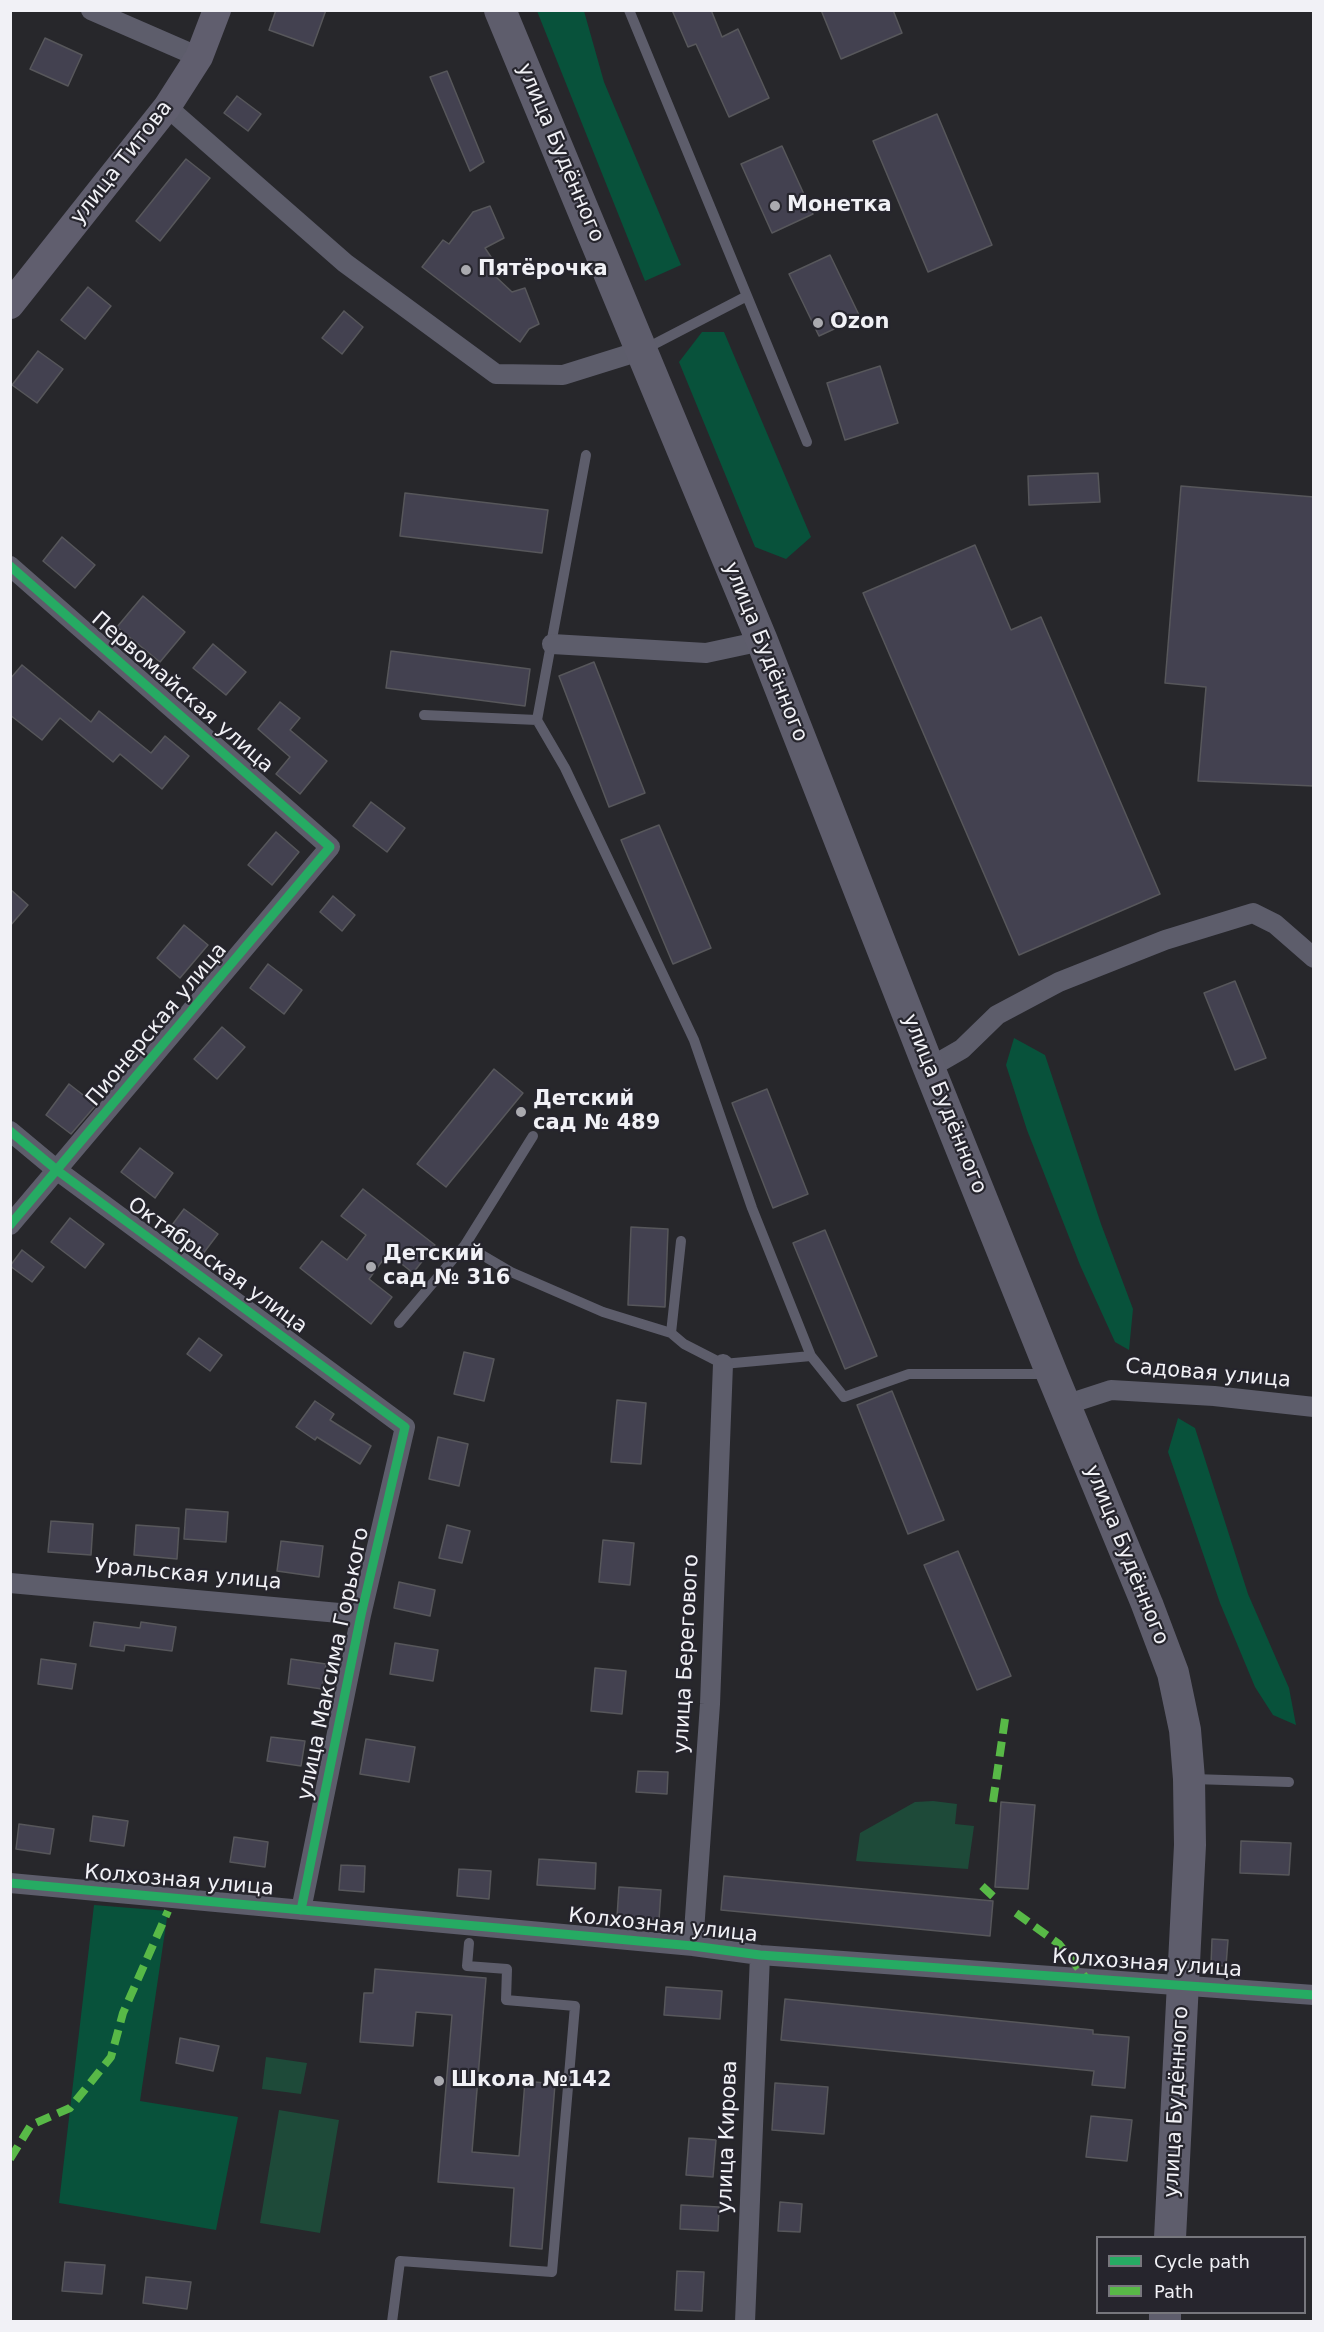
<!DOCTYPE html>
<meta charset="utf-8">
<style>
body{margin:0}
#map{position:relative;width:1324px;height:2332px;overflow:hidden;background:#27272b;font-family:"DejaVu Sans",sans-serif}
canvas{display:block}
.frame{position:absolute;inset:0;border:12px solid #f1f1f6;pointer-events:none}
.legend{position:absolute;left:1096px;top:2236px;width:210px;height:78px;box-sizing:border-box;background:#26252d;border:2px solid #77777d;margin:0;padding:8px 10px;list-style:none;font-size:18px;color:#f1f1f6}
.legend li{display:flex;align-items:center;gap:12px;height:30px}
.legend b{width:30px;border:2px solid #77777d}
</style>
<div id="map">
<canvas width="1324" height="2332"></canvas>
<div class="frame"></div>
<ul class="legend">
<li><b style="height:8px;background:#26ab63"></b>Cycle path</li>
<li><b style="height:8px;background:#58b947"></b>Path</li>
</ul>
</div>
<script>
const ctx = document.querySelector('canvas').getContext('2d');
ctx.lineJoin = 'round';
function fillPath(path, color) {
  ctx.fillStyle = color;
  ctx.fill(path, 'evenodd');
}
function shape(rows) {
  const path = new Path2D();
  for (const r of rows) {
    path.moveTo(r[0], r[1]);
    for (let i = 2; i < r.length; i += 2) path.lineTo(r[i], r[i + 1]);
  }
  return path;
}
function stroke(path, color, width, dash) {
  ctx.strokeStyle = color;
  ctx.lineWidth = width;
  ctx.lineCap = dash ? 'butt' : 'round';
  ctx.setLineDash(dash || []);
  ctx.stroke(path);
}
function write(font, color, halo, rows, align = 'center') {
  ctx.font = font + ' "DejaVu Sans",sans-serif';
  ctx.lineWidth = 4.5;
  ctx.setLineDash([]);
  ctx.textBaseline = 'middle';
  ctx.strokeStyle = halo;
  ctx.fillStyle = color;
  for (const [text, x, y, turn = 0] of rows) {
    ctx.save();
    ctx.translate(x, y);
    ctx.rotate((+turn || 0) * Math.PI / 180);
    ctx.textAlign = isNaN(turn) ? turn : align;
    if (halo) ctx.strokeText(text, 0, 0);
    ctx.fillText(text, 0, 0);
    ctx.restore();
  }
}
const green = shape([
 [933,1801,957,1804,955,1824,974,1826,968,1869,856,1861,860,1833,915,1802],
 [266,2057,307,2063,301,2094,262,2089],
 [279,2110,339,2120,320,2233,260,2223]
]);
const forest = shape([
 [537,11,584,11,604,82,681,265,645,281],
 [702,332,724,332,811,537,786,559,755,547,679,362],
 [1014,1038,1045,1055,1101,1224,1133,1309,1129,1350,1115,1342,1080,1265,1027,1130,1006,1065],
 [1178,1418,1195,1428,1248,1594,1289,1688,1296,1725,1273,1715,1255,1687,1220,1603,1168,1452],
 [94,1905,168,1911,140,2101,238,2117,216,2230,59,2203]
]);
const building = shape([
 [276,10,326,10,313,46,269,30,276,10],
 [672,10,711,10,722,37,738,29,769,98,729,117,696,44,688,47,672,10],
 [821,10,893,10,902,33,841,59,821,10],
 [45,38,82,55,68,86,30,69,45,38],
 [447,71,484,162,470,171,430,77,447,71],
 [237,96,261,114,248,131,224,113,237,96],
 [937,114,992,245,928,272,873,141,937,114],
 [782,146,813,214,772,233,741,164,782,146],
 [186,159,210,178,160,241,136,221,186,159],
 [490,206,504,238,485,248,497,266,495,276,512,292,525,288,539,324,529,329,520,342,422,267,443,240,449,244,473,212,490,206],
 [830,255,860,317,819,336,789,274,830,255],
 [88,287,111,306,85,339,61,320,88,287],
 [344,311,363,327,342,354,322,338,344,311],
 [38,351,63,369,37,403,12,385,38,351],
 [880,366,898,423,845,440,827,383,880,366],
 [1098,473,1100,502,1029,505,1028,476,1098,473],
 [1181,486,1314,497,1314,786,1198,781,1206,687,1165,683,1181,486],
 [405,493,548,510,542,553,400,536,405,493],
 [62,537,95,565,75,588,43,561,62,537],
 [975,545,1011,630,1041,617,1160,894,1019,955,863,593,975,545],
 [143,596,185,632,160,662,117,627,143,596],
 [213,644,246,672,226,695,193,668,213,644],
 [391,651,530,669,525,706,386,688,391,651],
 [594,662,645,793,609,807,559,676,594,662],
 [22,665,91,722,99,711,151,753,165,736,189,756,162,789,120,754,113,762,60,718,42,740,10,715,10,679,22,665],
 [280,702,300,718,290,730,327,761,300,794,276,774,290,757,258,729,280,702],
 [371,802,405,828,387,852,353,826,371,802],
 [659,825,711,948,673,964,621,840,659,825],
 [276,832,299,852,272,885,248,865,276,832],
 [10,889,28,905,10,926,10,889],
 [333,896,355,915,342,931,320,912,333,896],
 [184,925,208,945,180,978,157,958,184,925],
 [268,964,302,990,284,1014,250,988,268,964],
 [1235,981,1266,1058,1235,1070,1204,993,1235,981],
 [222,1027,245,1047,217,1079,194,1059,222,1027],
 [494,1069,523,1093,446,1187,417,1164,494,1069],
 [69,1084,96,1105,71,1134,46,1115,69,1084],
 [767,1089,808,1194,773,1208,732,1103,767,1089],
 [140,1148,173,1173,155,1198,121,1172,140,1148],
 [363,1189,435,1245,413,1273,388,1253,369,1279,392,1297,371,1324,300,1268,322,1241,347,1260,366,1235,341,1216,363,1189],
 [184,1209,218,1234,199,1259,166,1233,184,1209],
 [70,1218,104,1244,85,1268,51,1242,70,1218],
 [631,1227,668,1229,665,1307,628,1305,631,1227],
 [825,1230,877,1356,845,1369,793,1243,825,1230],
 [22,1250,44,1267,32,1282,10,1266,22,1250],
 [199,1338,222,1355,210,1371,187,1354,199,1338],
 [464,1352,494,1359,484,1401,454,1394,464,1352],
 [892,1391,944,1520,908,1534,857,1405,892,1391],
 [617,1400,646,1403,641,1464,611,1462,617,1400],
 [315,1401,334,1414,330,1420,371,1446,360,1464,317,1437,315,1440,296,1427,315,1401],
 [438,1437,468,1444,459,1486,429,1479,438,1437],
 [186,1509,228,1512,226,1542,184,1539,186,1509],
 [51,1521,93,1524,91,1555,48,1552,51,1521],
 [136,1525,179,1528,177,1559,134,1555,136,1525],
 [447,1525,470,1531,462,1563,439,1558,447,1525],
 [603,1540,634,1543,630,1585,599,1582,603,1540],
 [281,1541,323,1546,319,1577,277,1571,281,1541],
 [958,1551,1011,1676,977,1690,924,1565,958,1551],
 [399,1582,435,1590,430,1616,394,1608,399,1582],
 [94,1622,140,1628,141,1622,176,1627,172,1651,125,1645,124,1651,90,1646,94,1622],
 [395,1643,438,1650,433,1681,390,1674,395,1643],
 [41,1659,76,1664,72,1689,38,1684,41,1659],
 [291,1659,326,1664,322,1689,288,1684,291,1659],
 [595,1668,626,1671,622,1714,591,1711,595,1668],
 [271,1737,305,1741,301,1766,267,1761,271,1737],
 [366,1739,415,1747,409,1782,360,1774,366,1739],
 [638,1771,668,1772,667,1794,636,1792,638,1771],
 [1001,1802,1035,1805,1028,1889,995,1887,1001,1802],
 [93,1816,128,1821,124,1846,90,1841,93,1816],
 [19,1824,54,1829,50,1854,16,1849,19,1824],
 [234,1837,268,1842,265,1867,230,1862,234,1837],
 [1241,1841,1291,1843,1289,1875,1240,1873,1241,1841],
 [539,1859,596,1863,595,1889,537,1885,539,1859],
 [341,1865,365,1866,364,1892,339,1890,341,1865],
 [459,1869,491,1871,489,1899,457,1896,459,1869],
 [724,1876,993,1901,990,1936,721,1910,724,1876],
 [619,1887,661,1890,659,1920,617,1917,619,1887],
 [1212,1939,1228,1940,1226,1966,1211,1965,1212,1939],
 [375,1969,486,1978,472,2152,519,2156,525,2081,555,2084,542,2249,510,2246,514,2188,438,2182,452,2015,416,2012,413,2046,360,2042,364,1993,373,1993,375,1969],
 [666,1987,722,1991,720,2019,664,2015,666,1987],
 [785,1999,1093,2030,1093,2034,1129,2037,1125,2088,1092,2085,1094,2071,781,2040,785,1999],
 [180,2038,219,2046,213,2071,176,2063,180,2038],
 [775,2083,828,2087,824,2134,772,2130,775,2083],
 [1091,2116,1132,2120,1127,2161,1086,2157,1091,2116],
 [689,2138,716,2140,713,2177,686,2175,689,2138],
 [780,2202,802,2204,800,2232,778,2231,780,2202],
 [681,2205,719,2207,718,2231,680,2229,681,2205],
 [65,2262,105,2265,102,2294,62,2291,65,2262],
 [677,2271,704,2272,702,2311,675,2310,677,2271],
 [146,2277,191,2282,187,2309,143,2303,146,2277]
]);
const lane = shape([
 [629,10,747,296,643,350],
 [747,296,807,442],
 [424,715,537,720,565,768,694,1040,752,1208,811,1356],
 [537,720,586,455],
 [465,1245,511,1272,603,1312,671,1333,684,1344,723,1364,811,1356,844,1397,909,1374,1048,1374],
 [399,1323,465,1245,533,1136],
 [671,1333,681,1241],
 [1193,1779,1289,1782],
 [392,2322,400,2261,552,2272,575,2006,506,2000,507,1969,467,1966,469,1943]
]);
const street = shape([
 [91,10,199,57],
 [167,107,345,263,496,374,563,375,643,350],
 [10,566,330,847,10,1225],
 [552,644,706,653,762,641],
 [929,1068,962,1049,997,1015,1059,982,1165,940,1253,913,1275,924,1314,958],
 [10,1131,58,1171,405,1427,361,1615,301,1910],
 [1065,1405,1111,1390,1214,1396,1314,1407],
 [10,1583,361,1615],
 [10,1883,693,1946,760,1955,1314,1995],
 [693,1946,710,1704,723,1364],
 [745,2322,760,1955]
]);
const secondary = shape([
 [10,305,167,107,199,57,217,10]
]);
const primary = shape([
 [500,10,762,641,929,1068,1052,1374,1147,1604,1173,1673,1185,1730,1189,1779,1190,1845,1170,2238],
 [1165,2322,1165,2312]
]);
const quiet = shape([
 [993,1802,1006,1712],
 [982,1886,998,1901],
 [1016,1913,1059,1944,1086,1978],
 [10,2159,31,2125,70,2108,111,2057,123,2013,168,1911]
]);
const cycleway = shape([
 [10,566,330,847,10,1225],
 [10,1131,58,1171,405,1427,361,1615,301,1910],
 [10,1883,693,1946,760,1955,1314,1995]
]);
const markers = [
 [775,206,6,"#aaaaaf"],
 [466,270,6,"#aaaaaf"],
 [818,323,6,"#aaaaaf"],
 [521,1112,6,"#aaaaaf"],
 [371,1267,6,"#aaaaaf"],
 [439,2081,6,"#aaaaaf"]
];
const streetNames = [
 ["улица Будённого",560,153,67],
 ["улица Титова",122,163,-52],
 ["улица Будённого",765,652,68],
 ["Первомайская улица",182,693,41],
 ["Пионерская улица",157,1025,-50],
 ["улица Будённого",944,1104,68],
 ["Октябрьская улица",217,1266,36],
 ["Садовая улица",1208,1374,5],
 ["улица Будённого",1126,1555,68],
 ["Уральская улица",188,1575,5],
 ["улица Берегового",687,1654,-87],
 ["улица Максима Горького",334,1664,-78],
 ["Колхозная улица",179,1881,5],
 ["Колхозная улица",663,1926,6],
 ["Колхозная улица",1147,1964,4],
 ["улица Будённого",1177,2102,-87],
 ["улица Кирова",728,2137,-88]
];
const poiNames = [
 ["Монетка",787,206],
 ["Пятёрочка",478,270],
 ["Ozon",830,323],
 ["Детский",533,1100],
 ["сад № 489",533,1124],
 ["Детский",383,1255],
 ["сад № 316",383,1279],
 ["Школа №142",451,2081]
];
fillPath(green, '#1e4a39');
fillPath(forest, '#08523b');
fillPath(building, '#434150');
stroke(building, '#57575b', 1.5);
stroke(lane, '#5d5d6b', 10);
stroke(street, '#5d5d6b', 20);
stroke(secondary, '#605e6e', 28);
stroke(primary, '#5e5d6c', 32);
stroke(quiet, '#58b947', 8, [15, 8]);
stroke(cycleway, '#26ab63', 9);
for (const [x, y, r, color] of markers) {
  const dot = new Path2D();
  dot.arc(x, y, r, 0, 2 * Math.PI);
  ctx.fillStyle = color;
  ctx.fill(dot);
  stroke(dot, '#26252d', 2);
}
write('21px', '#f1f1f6', '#26252d', streetNames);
write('bold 21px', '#f1f1f6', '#26252d', poiNames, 'left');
</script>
